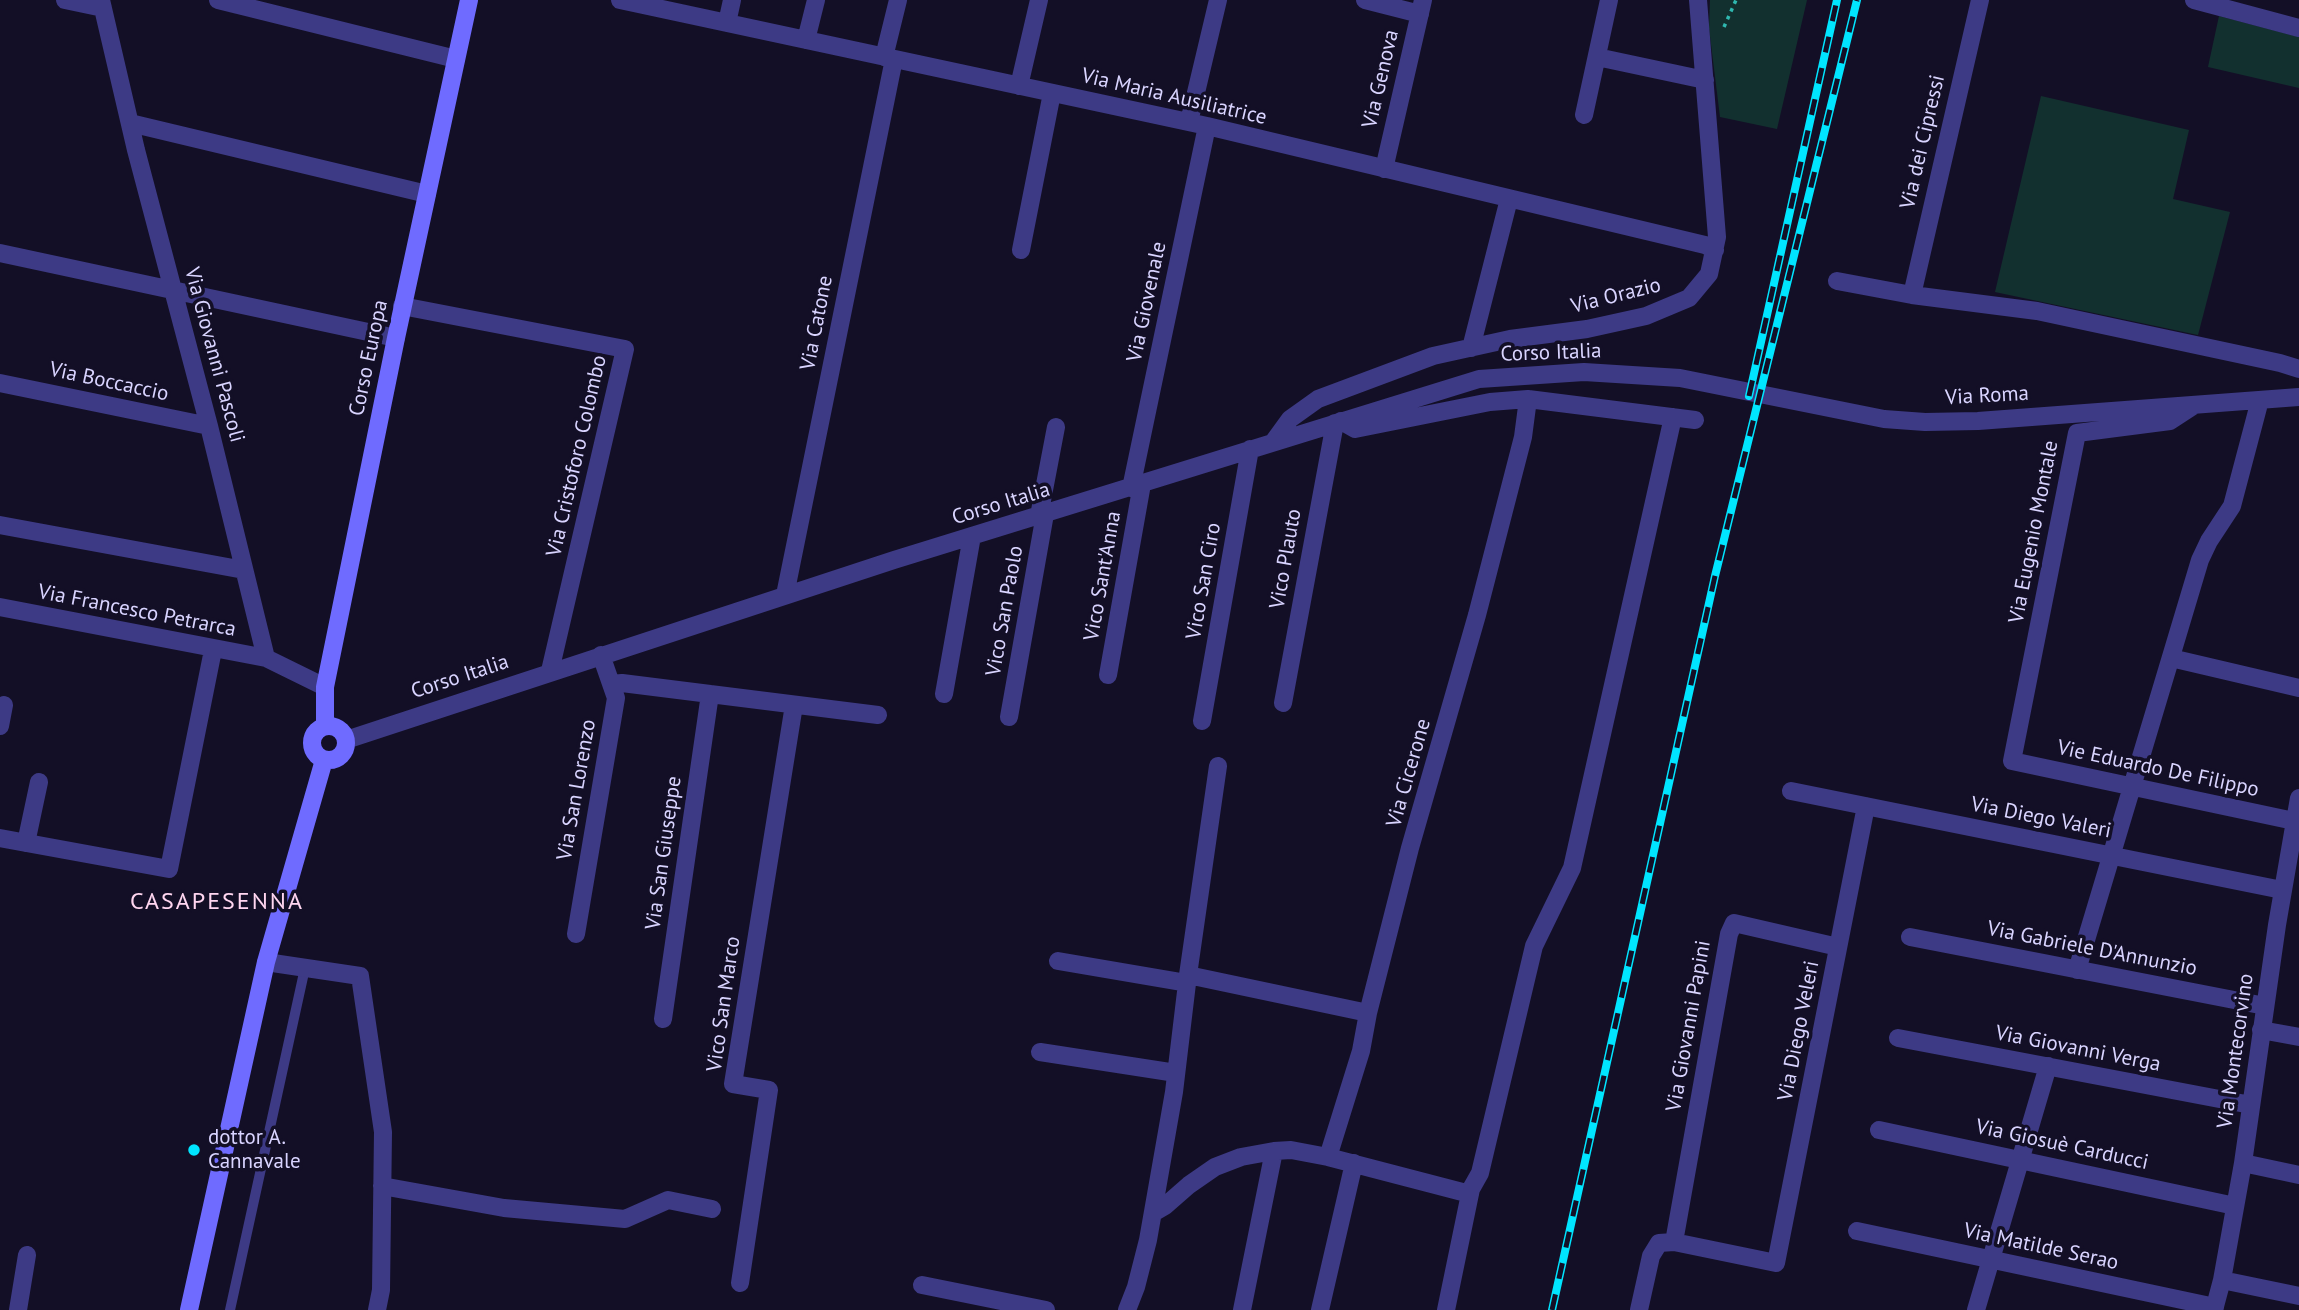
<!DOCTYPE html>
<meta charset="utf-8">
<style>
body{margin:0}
canvas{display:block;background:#130f26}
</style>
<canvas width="2299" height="1310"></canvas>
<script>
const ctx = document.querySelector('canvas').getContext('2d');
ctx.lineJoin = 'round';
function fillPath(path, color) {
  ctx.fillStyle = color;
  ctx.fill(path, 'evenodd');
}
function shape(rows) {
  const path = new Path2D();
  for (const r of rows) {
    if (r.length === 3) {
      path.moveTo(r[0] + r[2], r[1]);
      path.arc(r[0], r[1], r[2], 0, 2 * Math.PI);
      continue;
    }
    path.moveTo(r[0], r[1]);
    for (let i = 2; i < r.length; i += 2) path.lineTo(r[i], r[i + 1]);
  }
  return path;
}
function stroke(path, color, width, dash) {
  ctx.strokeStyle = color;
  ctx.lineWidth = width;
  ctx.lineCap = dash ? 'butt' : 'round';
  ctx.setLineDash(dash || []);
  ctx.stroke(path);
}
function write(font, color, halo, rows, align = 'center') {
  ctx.font = font + ' "PT Sans",sans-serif';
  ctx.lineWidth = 7;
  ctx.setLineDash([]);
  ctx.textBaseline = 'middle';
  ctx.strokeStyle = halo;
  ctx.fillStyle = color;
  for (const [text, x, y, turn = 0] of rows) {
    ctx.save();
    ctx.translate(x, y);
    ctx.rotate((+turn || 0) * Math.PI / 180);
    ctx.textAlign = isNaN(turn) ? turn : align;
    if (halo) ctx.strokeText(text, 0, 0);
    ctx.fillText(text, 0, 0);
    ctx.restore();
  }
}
const green = shape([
 [1710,0,1807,0,1777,129,1720,117,1709,28],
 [2219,16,2299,37,2299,88,2208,67],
 [2041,96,2189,130,2173,199,2230,212,2198,335,1995,292]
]);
const path = shape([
 [1724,27,1736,0]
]);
const lane = shape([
 [230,1310,305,968]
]);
const street = shape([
 [65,0,103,8],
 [101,0,136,150,209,426,266,658,325,687],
 [218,0,456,59],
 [620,0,1207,126,1705,245,1715,250],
 [1365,0,1420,14],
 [2194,0,2299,28],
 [727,23,732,0],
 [806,40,816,0],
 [884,57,898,0],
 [1597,57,1705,80],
 [1019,86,1039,0],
 [1584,115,1609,0],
 [1189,122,1218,0],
 [130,123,427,194],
 [1384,169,1423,0],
 [1021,250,1052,93],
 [0,253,396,338],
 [1837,281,1912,295,2037,311,2280,363,2299,369],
 [1912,295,1980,0],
 [402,306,625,349,550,671],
 [1471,348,1509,199],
 [0,383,209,426],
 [2193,406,2170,421,2077,433,2012,761,2294,821],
 [1341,421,1355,429,1490,402,1528,399,1695,420],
 [1274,441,1290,419,1318,399,1433,356,1510,339,1587,329,1646,316,1689,298,1709,274,1717,237,1698,0],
 [1131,488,1207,126],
 [1039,516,1056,427],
 [0,525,244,570],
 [785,595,894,59],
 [0,607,266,658],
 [2171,658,2299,688],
 [1108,675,1142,484],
 [611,684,622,683,878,715],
 [944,694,972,536],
 [1283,703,1335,423],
 [1009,717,1045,514],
 [1202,721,1250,449],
 [0,726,4,705],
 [346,740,894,560,1479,379,1584,372,1680,378,1884,419,1925,422,1978,421,2299,397],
 [1791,791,2282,890],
 [0,838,169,869,213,650],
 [26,843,39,782],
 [576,934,616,698,601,655],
 [1910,937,2265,1006],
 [1058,961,1187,983],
 [266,962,360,976,383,1132,381,1290,377,1310],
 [2077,970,2200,560,2209,541,2232,506,2260,400],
 [1188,975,1368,1013],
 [663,1019,710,694],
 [2261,1030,2299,1037],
 [1898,1038,2251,1105],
 [1040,1052,1176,1073],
 [1879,1130,2235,1206],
 [1328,1157,1361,1051,1368,1013,1410,848,1477,615,1523,437,1528,399],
 [2243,1163,2299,1175],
 [382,1186,504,1208,625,1219,668,1200,712,1209],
 [1153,1213,1165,1206,1189,1185,1215,1167,1241,1157,1274,1151,1291,1150,1328,1157,1470,1194],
 [1857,1231,2215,1307],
 [1674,1242,1729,934,1734,923,1838,947],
 [2222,1280,2299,1296],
 [740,1283,769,1090,733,1084,794,705],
 [922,1285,1046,1310],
 [18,1310,27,1255],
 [1127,1310,1136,1287,1148,1240,1174,1092,1188,975,1218,766],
 [1242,1310,1274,1151],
 [1320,1310,1354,1163],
 [1446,1310,1471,1189,1480,1173,1534,946,1572,868,1673,417],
 [1639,1310,1651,1256,1659,1243,1674,1242,1776,1263,1866,806],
 [1976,1310,2048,1066],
 [2214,1310,2222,1280,2243,1163,2277,925,2299,798]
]);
const secondary = shape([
 [329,743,17],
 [325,726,325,687,396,338,469,0],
 [189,1310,266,962,324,760]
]);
const rail = shape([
 [1749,396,1837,0],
 [1552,1310,1715,576,1857,0]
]);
const markers = [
 [194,1150,7,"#00e5ff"]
];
const streetNames = [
 ["Via Genova",1381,79,-77],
 ["Via Maria Ausiliatrice",1174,97,13],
 ["Via dei Cipressi",1923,142,-77],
 ["Via Orazio",1616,296,-14],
 ["Via Giovenale",1147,302,-78],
 ["Via Catone",817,323,-79],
 ["Corso Italia",1551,353,-2],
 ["Via Giovanni Pascoli",214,355,75],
 ["Corso Europa",369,358,-78],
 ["Via Boccaccio",109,382,12],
 ["Via Roma",1987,396,-3],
 ["Via Cristoforo Colombo",577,456,-77],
 ["Corso Italia",1001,504,-17],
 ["Via Eugenio Montale",2034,532,-79],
 ["Vico Plauto",1286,559,-80],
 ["Vico Sant'Anna",1103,576,-80],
 ["Vico San Ciro",1204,581,-80],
 ["Via Francesco Petrarca",137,611,11],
 ["Vico San Paolo",1005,611,-80],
 ["Corso Italia",460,677,-18],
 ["Vie Eduardo De Filippo",2158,769,12],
 ["Via Cicerone",1409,773,-74],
 ["Via San Lorenzo",577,790,-80],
 ["Via Diego Valeri",2041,818,11],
 ["Via San Giuseppe",664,853,-82],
 ["Via Gabriele D'Annunzio",2092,949,11],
 ["Vico San Marco",724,1004,-82],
 ["Via Giovanni Papini",1689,1026,-80],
 ["Via Diego Veleri",1799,1031,-79],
 ["Via Giovanni Verga",2078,1049,11],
 ["Via Montecorvino",2236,1051,-82],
 ["Via Giosuè Carducci",2062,1145,12],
 ["Via Matilde Serao",2041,1247,12]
];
const poiNames = [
 ["dottor A.",208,1138],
 ["Cannavale",208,1162]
];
const quarterNames = [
 ["CASAPESENNA",217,902]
];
fillPath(green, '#12302f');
stroke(path, '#2fb8b0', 3.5, [3.5, 5]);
stroke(lane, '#3d3a85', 10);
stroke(street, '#3d3a85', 18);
stroke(secondary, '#6f6bff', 18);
stroke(rail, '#00e5ff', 8);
stroke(rail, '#130f26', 5, [16]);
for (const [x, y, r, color] of markers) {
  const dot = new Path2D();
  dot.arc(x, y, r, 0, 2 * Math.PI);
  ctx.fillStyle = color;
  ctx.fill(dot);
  stroke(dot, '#130f26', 2.5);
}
write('21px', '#d9d4ff', '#130f26', streetNames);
write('21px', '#d9d4ff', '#130f26', poiNames, 'left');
ctx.letterSpacing = '2px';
write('24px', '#ffd6f0', '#130f26', quarterNames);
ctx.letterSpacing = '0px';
</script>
